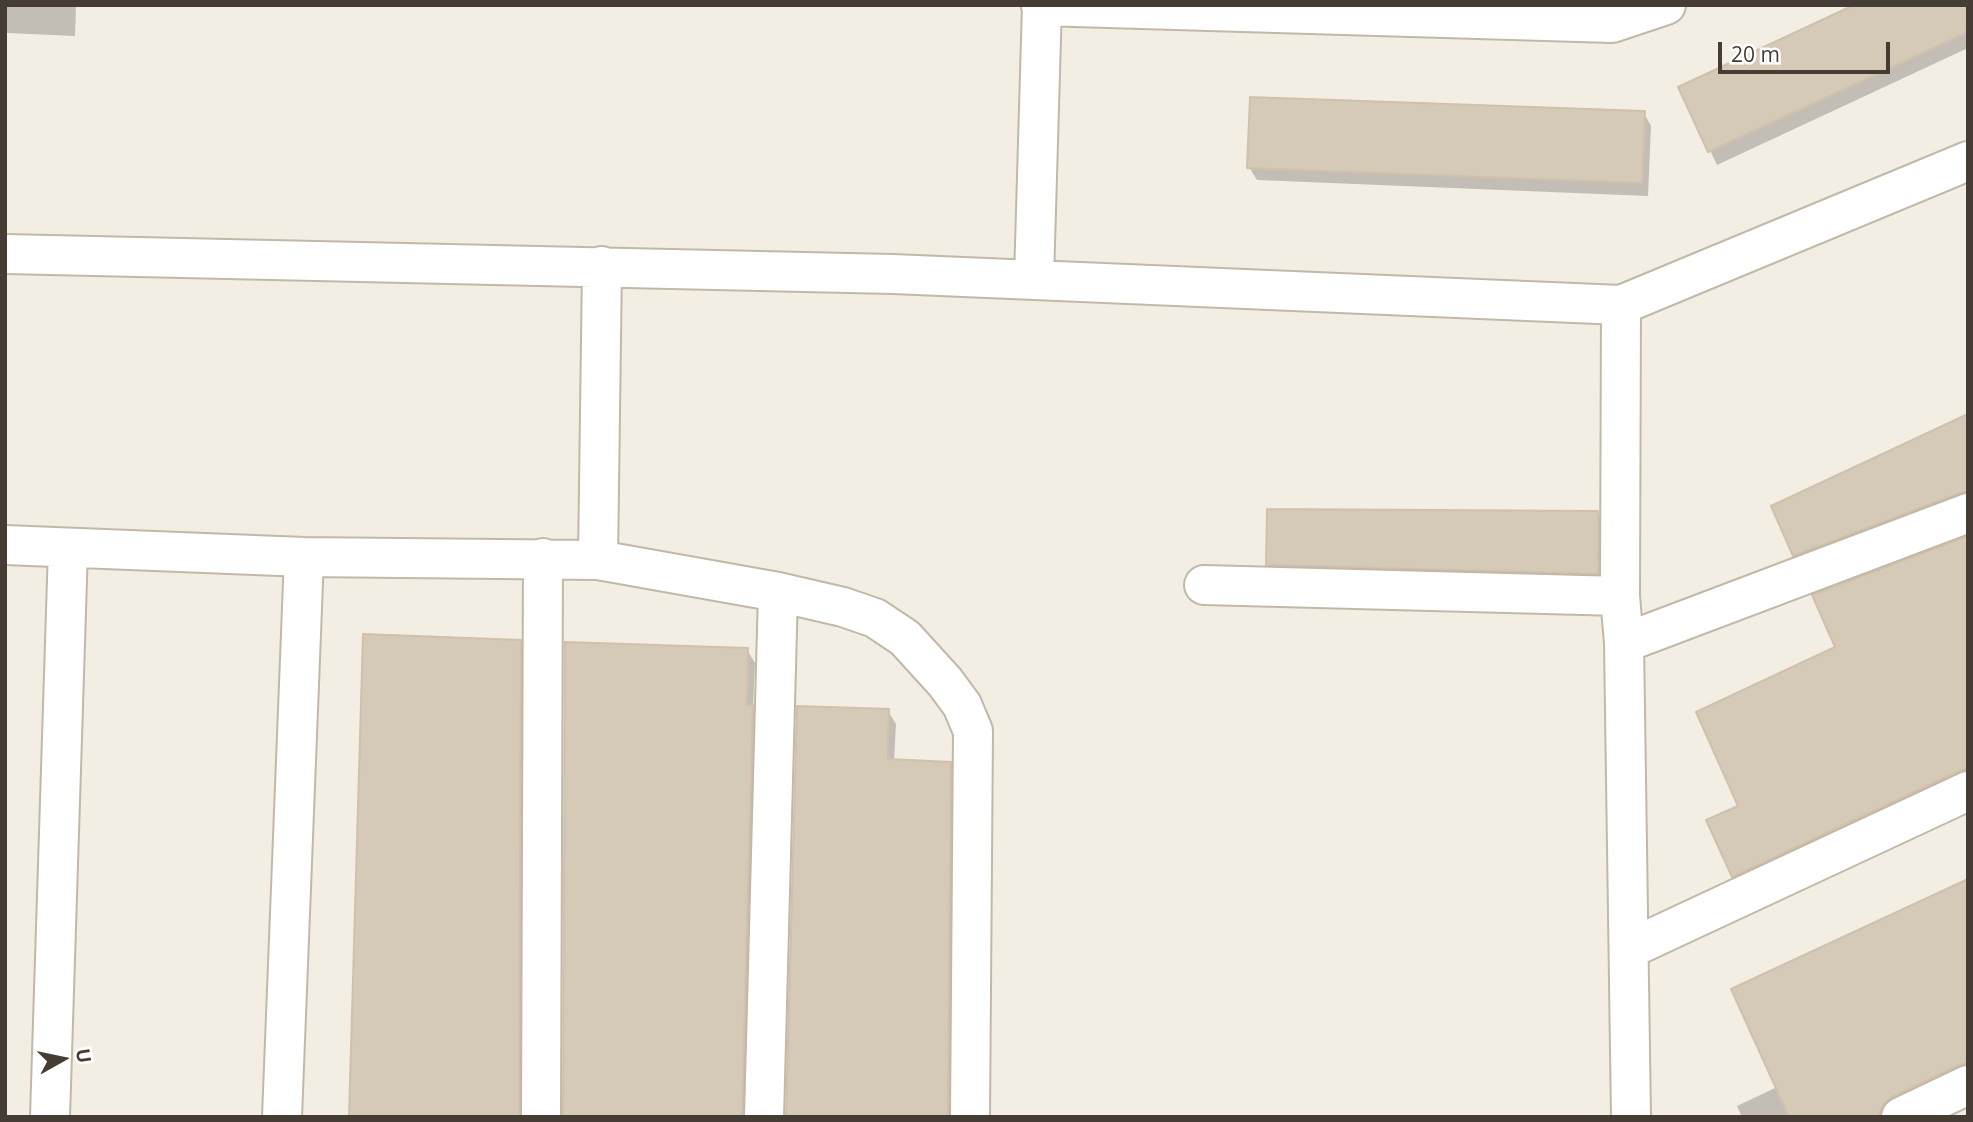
<!DOCTYPE html>
<style>
body{margin:0}
#map{position:relative;width:1973px;height:1122px;overflow:hidden;background:#f3eee3;font-family:"Open Sans",sans-serif}
canvas{display:block}
.frame{position:absolute;inset:0;border:7px solid #453d33;pointer-events:none}
.north{position:absolute;left:28px;top:1024px;width:70px;height:70px;-webkit-text-stroke:5px #fff;paint-order:stroke;rotate:81deg;font-size:19px;font-weight:700;line-height:28px;text-align:center;color:#453d33}
.north::after{content:'';display:block;margin:auto;width:24px;height:32px;background:#453d33;clip-path:polygon(50% 0,100% 100%,50% 72%,0 100%)}
.scale{position:absolute;left:1718px;top:42px;width:172px;height:32px;box-sizing:border-box;border:4px solid #453d33;border-top:0;padding-left:9px;font-size:21px;line-height:24px;white-space:nowrap;color:#453d33;-webkit-text-stroke:5px #fff;paint-order:stroke}
</style>
<div id="map">
<canvas width="1973" height="1122"></canvas>
<div class="frame"></div>
<div class="north">U</div>
<div class="scale">20 m</div>
</div>
<script>
const ctx = document.querySelector('canvas').getContext('2d');
ctx.lineJoin = 'round';
function fillPath(path, color) {
  ctx.fillStyle = color;
  ctx.fill(path, 'evenodd');
}
function shape(rows) {
  const path = new Path2D();
  for (const r of rows) {
    path.moveTo(r[0], r[1]);
    for (let i = 2; i < r.length; i += 2) path.lineTo(r[i], r[i + 1]);
  }
  return path;
}
function stroke(path, color, width, dash) {
  ctx.strokeStyle = color;
  ctx.lineWidth = width;
  ctx.lineCap = dash ? 'butt' : 'round';
  ctx.setLineDash(dash || []);
  ctx.stroke(path);
}
const shadow = shape([
 [5,5,76,5,75,36,7,33,5,30],
 [1968,5,1968,48,1717,165,1681,88],
 [1644,113,1651,126,1648,196,1257,180,1249,167],
 [1968,416,1968,505,1803,568,1795,555],
 [1597,512,1605,526,1605,586,1275,577,1268,564],
 [1968,538,1968,784,1741,889,1733,876,1740,807],
 [520,642,527,655,526,1117,351,1117],
 [747,650,755,663,753,709,760,720,749,1117,565,1117],
 [888,711,896,724,894,761,950,763,957,777,955,1117,788,1117],
 [1968,881,1968,1078,1892,1117,1742,1117,1737,1106,1777,1087]
]);
const building = shape([
 [1854,5,1968,5,1968,32,1708,152,1678,87,1854,5],
 [1250,97,1645,111,1642,183,1247,168,1250,97],
 [1968,414,1968,492,1960,493,1793,556,1771,506,1968,414],
 [1267,509,1598,511,1598,574,1266,565,1267,509],
 [1968,536,1968,769,1959,771,1732,877,1706,820,1738,806,1696,712,1835,647,1812,595,1968,536],
 [363,634,521,640,519,1117,349,1117,363,634],
 [565,642,748,648,747,705,753,705,742,1117,563,1117,565,642],
 [797,706,889,709,888,759,951,762,948,1117,786,1117,797,706],
 [1968,879,1968,1063,1959,1065,1892,1097,1883,1105,1878,1117,1789,1117,1731,989,1968,879]
]);
const minor = shape([
 [1041,6,1612,23,1666,5],
 [5,254,893,274,1621,305,1968,161],
 [1034,279,1042,5],
 [1621,305,1620,596,1624,643,1631,1117],
 [5,545,304,557,598,560,778,592,843,607,875,618,905,638,945,682,962,705,973,731,970,1117],
 [598,560,602,266],
 [1204,585,1620,596],
 [1624,643,1968,513],
 [1629,949,1968,791],
 [50,1117,68,548],
 [282,1117,304,557],
 [541,1117,543,558],
 [764,1117,778,592],
 [1901,1117,1968,1085]
]);
fillPath(shadow, '#0003');
fillPath(building, '#d5c9b8');
stroke(building, '#d1c0aa', 2);
stroke(minor, '#c2b8a8', 42);
stroke(minor, '#fff', 38);
</script>
